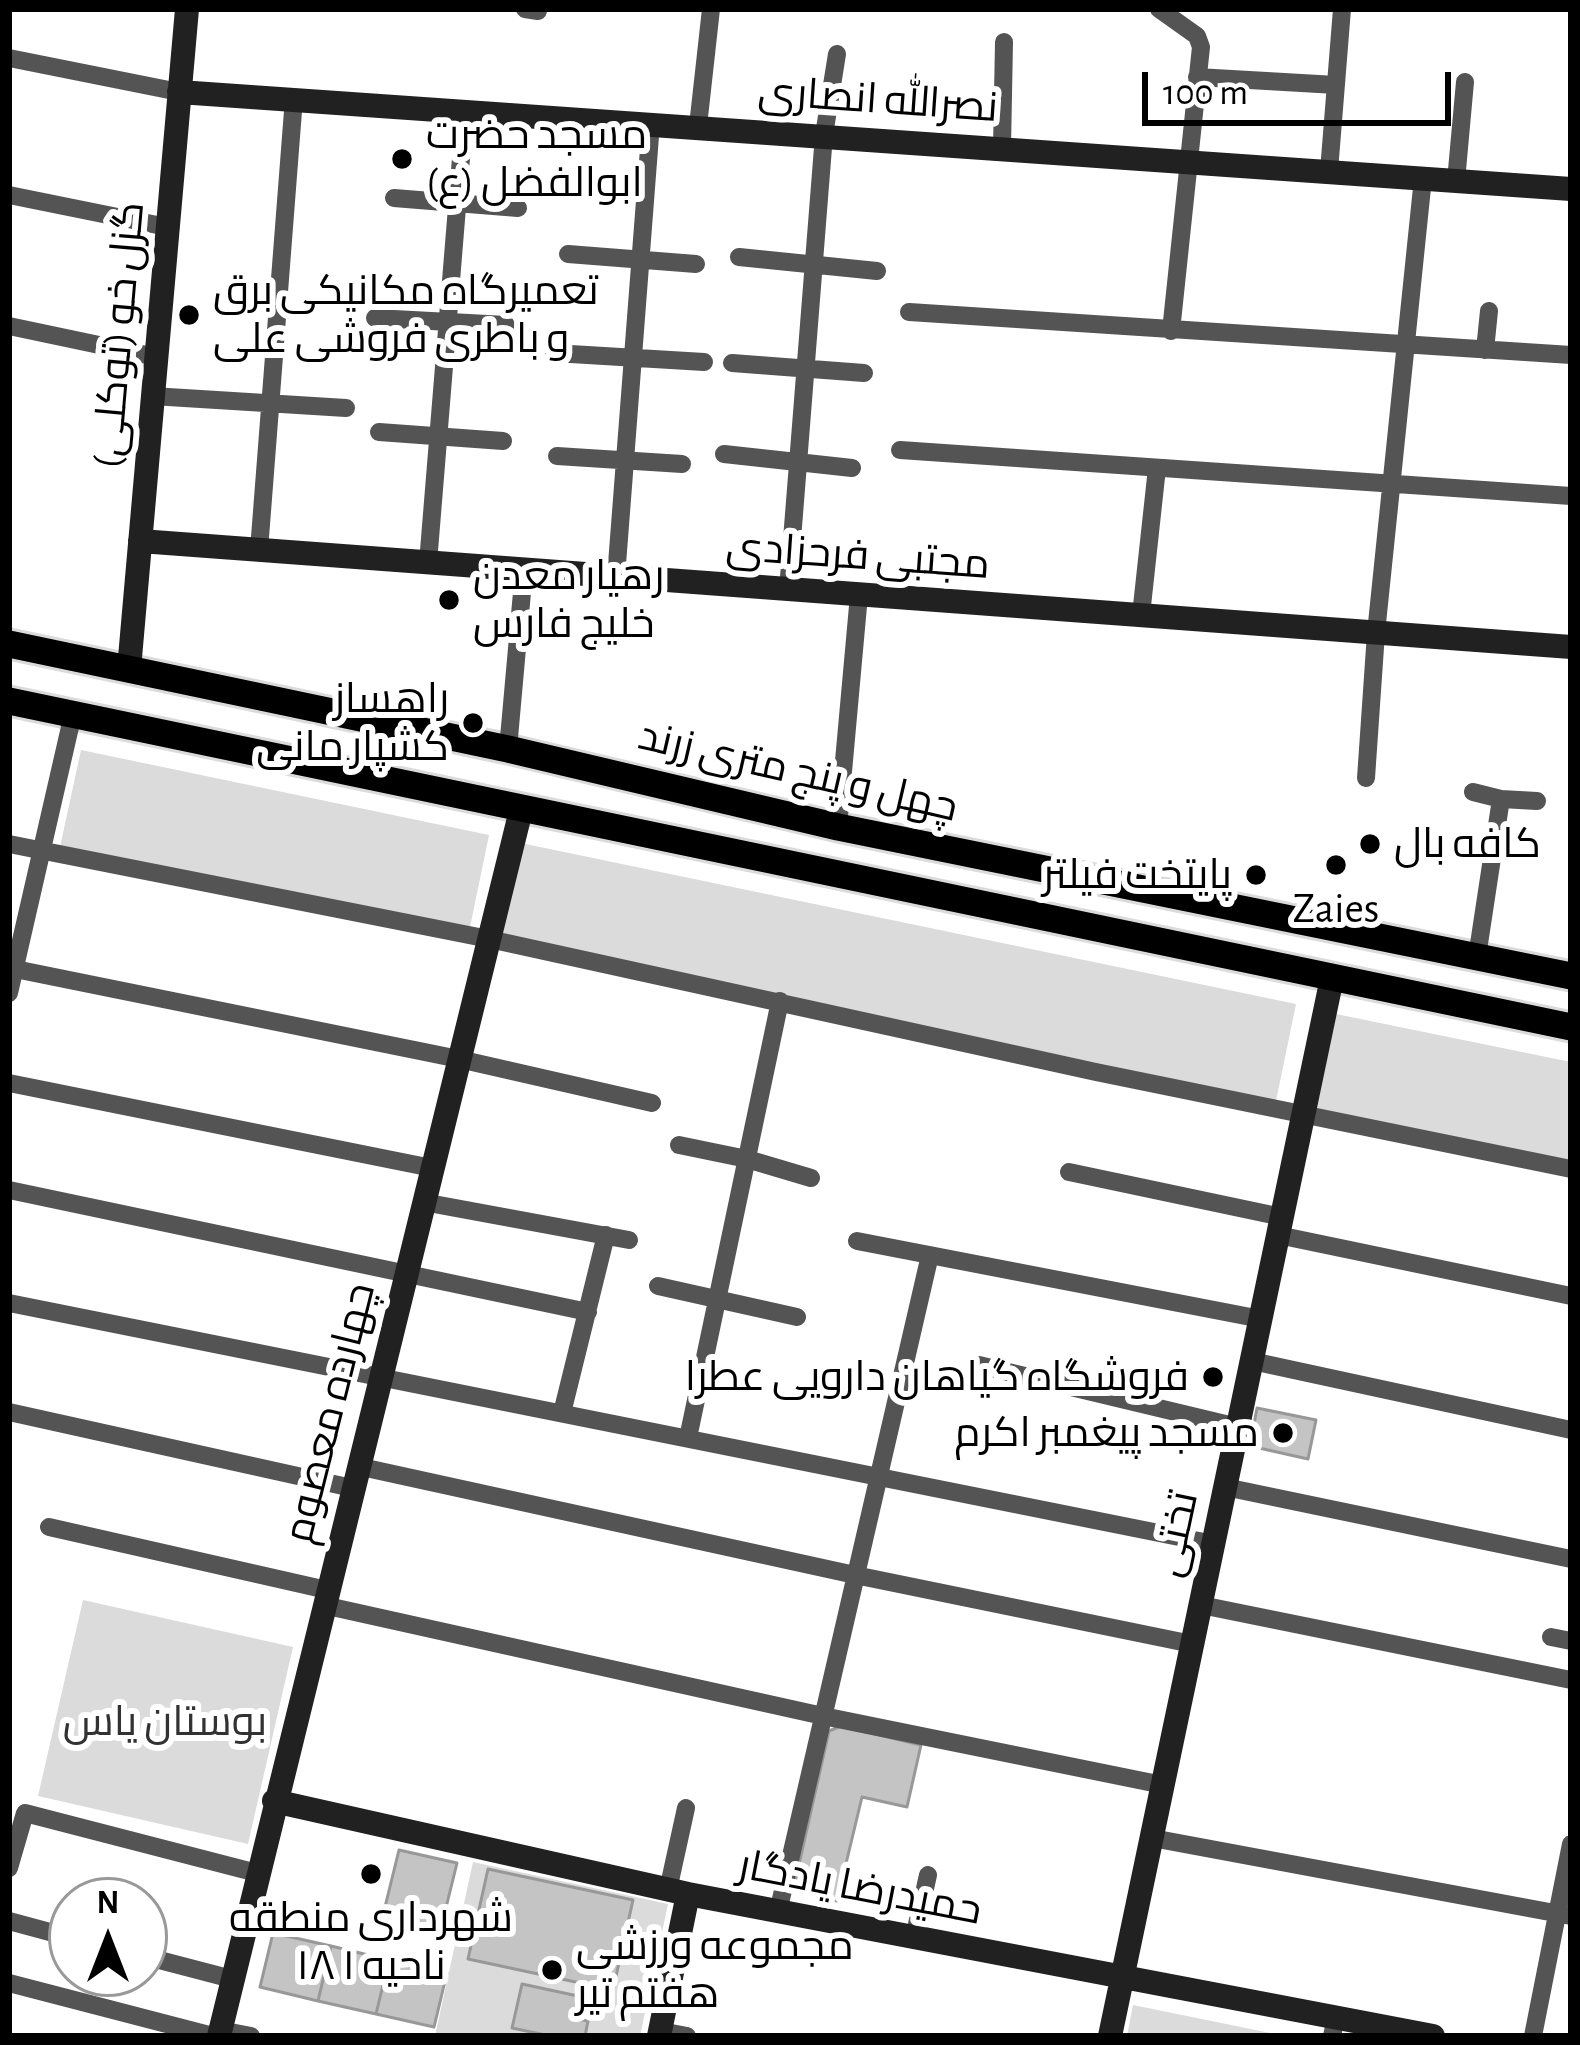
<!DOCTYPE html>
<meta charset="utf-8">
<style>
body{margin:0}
#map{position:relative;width:1580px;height:2045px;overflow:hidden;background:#fff;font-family:"Alegreya Sans",sans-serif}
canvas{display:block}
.frame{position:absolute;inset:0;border:12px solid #000;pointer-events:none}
.north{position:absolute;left:48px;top:1877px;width:120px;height:120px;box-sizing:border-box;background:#fff;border:3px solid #999;border-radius:50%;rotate:0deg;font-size:33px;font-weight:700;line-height:48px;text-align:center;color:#000}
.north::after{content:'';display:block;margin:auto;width:42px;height:54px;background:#000;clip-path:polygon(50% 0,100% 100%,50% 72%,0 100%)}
.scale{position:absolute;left:1142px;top:72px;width:309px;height:54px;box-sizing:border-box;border:6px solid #000;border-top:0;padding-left:15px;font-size:36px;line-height:42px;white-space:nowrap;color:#000;-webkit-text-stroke:9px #fff;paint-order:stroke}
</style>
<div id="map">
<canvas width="1580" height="2045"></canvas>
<div class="frame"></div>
<div class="north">N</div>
<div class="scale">100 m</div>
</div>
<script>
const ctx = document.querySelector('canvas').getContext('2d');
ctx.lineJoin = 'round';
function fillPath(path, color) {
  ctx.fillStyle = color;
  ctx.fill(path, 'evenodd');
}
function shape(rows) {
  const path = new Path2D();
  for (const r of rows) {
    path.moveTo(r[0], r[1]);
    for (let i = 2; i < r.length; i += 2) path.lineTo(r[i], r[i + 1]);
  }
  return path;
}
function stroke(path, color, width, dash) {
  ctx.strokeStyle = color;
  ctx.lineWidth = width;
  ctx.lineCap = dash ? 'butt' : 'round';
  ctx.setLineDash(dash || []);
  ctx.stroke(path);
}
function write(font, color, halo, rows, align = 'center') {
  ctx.font = font + ' "Alegreya Sans",Cairo,sans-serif';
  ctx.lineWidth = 12;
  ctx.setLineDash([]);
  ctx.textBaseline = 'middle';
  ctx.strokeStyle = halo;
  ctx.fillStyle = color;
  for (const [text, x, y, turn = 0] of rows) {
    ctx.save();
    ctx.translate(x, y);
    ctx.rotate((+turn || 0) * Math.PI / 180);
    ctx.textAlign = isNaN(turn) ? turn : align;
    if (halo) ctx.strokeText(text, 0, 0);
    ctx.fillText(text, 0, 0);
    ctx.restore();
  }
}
const green = shape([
 [81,750,489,835,469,932,60,847],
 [516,842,1296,1004,1276,1101,505,937,497,925],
 [1336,1014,1571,1062,1571,1164,1315,1111],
 [83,1600,293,1647,248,1844,38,1796],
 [473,1862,668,1904,640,2036,435,2036],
 [1133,2005,1285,2036,1127,2036]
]);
const building = shape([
 [1257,1408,1316,1420,1308,1459,1250,1446,1257,1408],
 [841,1726,921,1745,907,1807,862,1797,837,1901,793,1891,829,1731,841,1726],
 [399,1850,457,1863,441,1928,383,1915,399,1850],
 [488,1869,633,1900,613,1990,468,1959,488,1869],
 [273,1933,331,1946,318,2001,260,1987,273,1933],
 [331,1946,389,1960,376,2014,318,2001,331,1946],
 [389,1960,447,1973,434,2027,376,2014,389,1960],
 [522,1984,578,1996,573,2018,588,2021,585,2036,550,2036,512,2028,522,1984]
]);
const street = shape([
 [525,9,538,11],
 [1159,9,1197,36,1201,47,1171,331],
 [9,58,179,92],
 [1197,77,1336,85],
 [698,126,711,9],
 [1002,148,1004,42],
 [1329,171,1342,9],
 [1456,181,1465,82],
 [9,195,167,227],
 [394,198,518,208],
 [568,254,696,264],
 [739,257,877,271],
 [909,312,1571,355],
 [375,318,506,325],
 [9,326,156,357],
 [1485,350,1489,311],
 [554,353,704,362],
 [732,363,864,373],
 [152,396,346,408],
 [379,432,503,441],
 [900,450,1571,496],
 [724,454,852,468],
 [557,456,682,464],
 [259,550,294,98],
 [428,563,465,109],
 [616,577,651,123],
 [788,590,824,135,837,54],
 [1141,615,1157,468],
 [508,749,524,570],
 [1366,778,1376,633,1423,178],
 [1473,792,1501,799,1537,801],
 [838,827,859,595],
 [9,844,489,939,1096,1072,1571,1169],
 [1477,957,1501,799],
 [15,969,459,1059,652,1103],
 [9,993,73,714],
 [9,1083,432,1168],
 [679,1145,747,1159,811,1178],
 [1069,1172,1282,1217],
 [9,1190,588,1312],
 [423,1202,629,1240],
 [1278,1235,1571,1296],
 [857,1241,1261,1319],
 [658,1286,797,1317],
 [9,1303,1214,1544],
 [1252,1361,1571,1430],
 [979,1365,1238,1427],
 [9,1412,352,1488],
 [562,1413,606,1235],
 [688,1438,780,1001],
 [357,1466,855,1575,1192,1644],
 [1225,1487,1571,1559],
 [49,1527,327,1590],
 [323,1605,823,1716,1163,1785],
 [1201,1605,1571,1680],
 [1551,1637,1571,1641],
 [1152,1838,1571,1916],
 [9,1868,25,1813,257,1873],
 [668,1890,686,1808],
 [778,1912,930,1255],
 [9,1921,72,1938],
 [914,1938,928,1875],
 [144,1956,232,1979],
 [9,1983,213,2036],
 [220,2030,251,2036],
 [661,2031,687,2036],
 [1332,2036,1336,2018],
 [1533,2036,1571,1844]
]);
const secondary = shape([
 [179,92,1571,189],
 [140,541,1571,647],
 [129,669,187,9],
 [274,1801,688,1894,1433,2036],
 [219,2036,521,810],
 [659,2036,688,1894],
 [1110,2036,1332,978]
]);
const primary = shape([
 [9,644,508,749,838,827,1571,976],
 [9,701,1571,1027]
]);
const markers = [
 [402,159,12,"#000"],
 [189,315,12,"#000"],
 [449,600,12,"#000"],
 [473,723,12,"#000"],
 [1370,844,12,"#000"],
 [1336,865,12,"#000"],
 [1256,875,12,"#000"],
 [1213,1377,12,"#000"],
 [1283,1433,12,"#000"],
 [371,1874,12,"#000"],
 [552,1970,12,"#000"]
];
const streetNames = [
 ["نصرالله انصاری",878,100,4],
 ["گزل خو (توکلی)",119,335,-85],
 ["مجتبی فرحزادی",858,556,4],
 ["چهل و پنج متری زرند",798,772,13],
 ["چهارده معصوم",330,1413,-76],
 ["تختی",1176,1534,-78],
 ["حمیدرضا یادگار",860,1888,11]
];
const poiNames = [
 ["مسجد حضرت",426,135],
 ["ابوالفضل (ع)",426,183],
 ["تعمیرگاه مکانیکی برق",213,291],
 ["و باطری فروشی علی",213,339],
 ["رهیار معدن",473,576],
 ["خلیج فارس",473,624],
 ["راهساز",449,699,"right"],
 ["کشپار مانی",449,747,"right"],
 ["کافه بال",1394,844],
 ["پایتخت فیلتر",1232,875,"right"],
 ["Zaies",1336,909,"center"],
 ["فروشگاه گیاهان دارویی عطرا",1189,1377,"right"],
 ["مسجد پیغمبر اکرم",1259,1433,"right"],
 ["شهرداری منطقه",371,1918,"center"],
 ["۱۸ ناحیه ۱",371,1966,"center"],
 ["مجموعه ورزشی",576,1946],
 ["هفتم تیر",576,1994]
];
const parkNames = [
 ["بوستان یاس",165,1722]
];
fillPath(green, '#dbdbdb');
fillPath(building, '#c4c4c4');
stroke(building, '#989898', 3);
stroke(primary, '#dbdbdb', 33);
stroke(street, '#545454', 18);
stroke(secondary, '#212121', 24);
stroke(primary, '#000', 27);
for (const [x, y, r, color] of markers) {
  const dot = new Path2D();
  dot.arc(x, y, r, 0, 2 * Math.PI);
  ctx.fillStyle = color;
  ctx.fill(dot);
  stroke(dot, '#fff', 4.5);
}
write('42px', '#000', '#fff', streetNames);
write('42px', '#000', '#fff', poiNames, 'left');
write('42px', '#323232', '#fff', parkNames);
</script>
